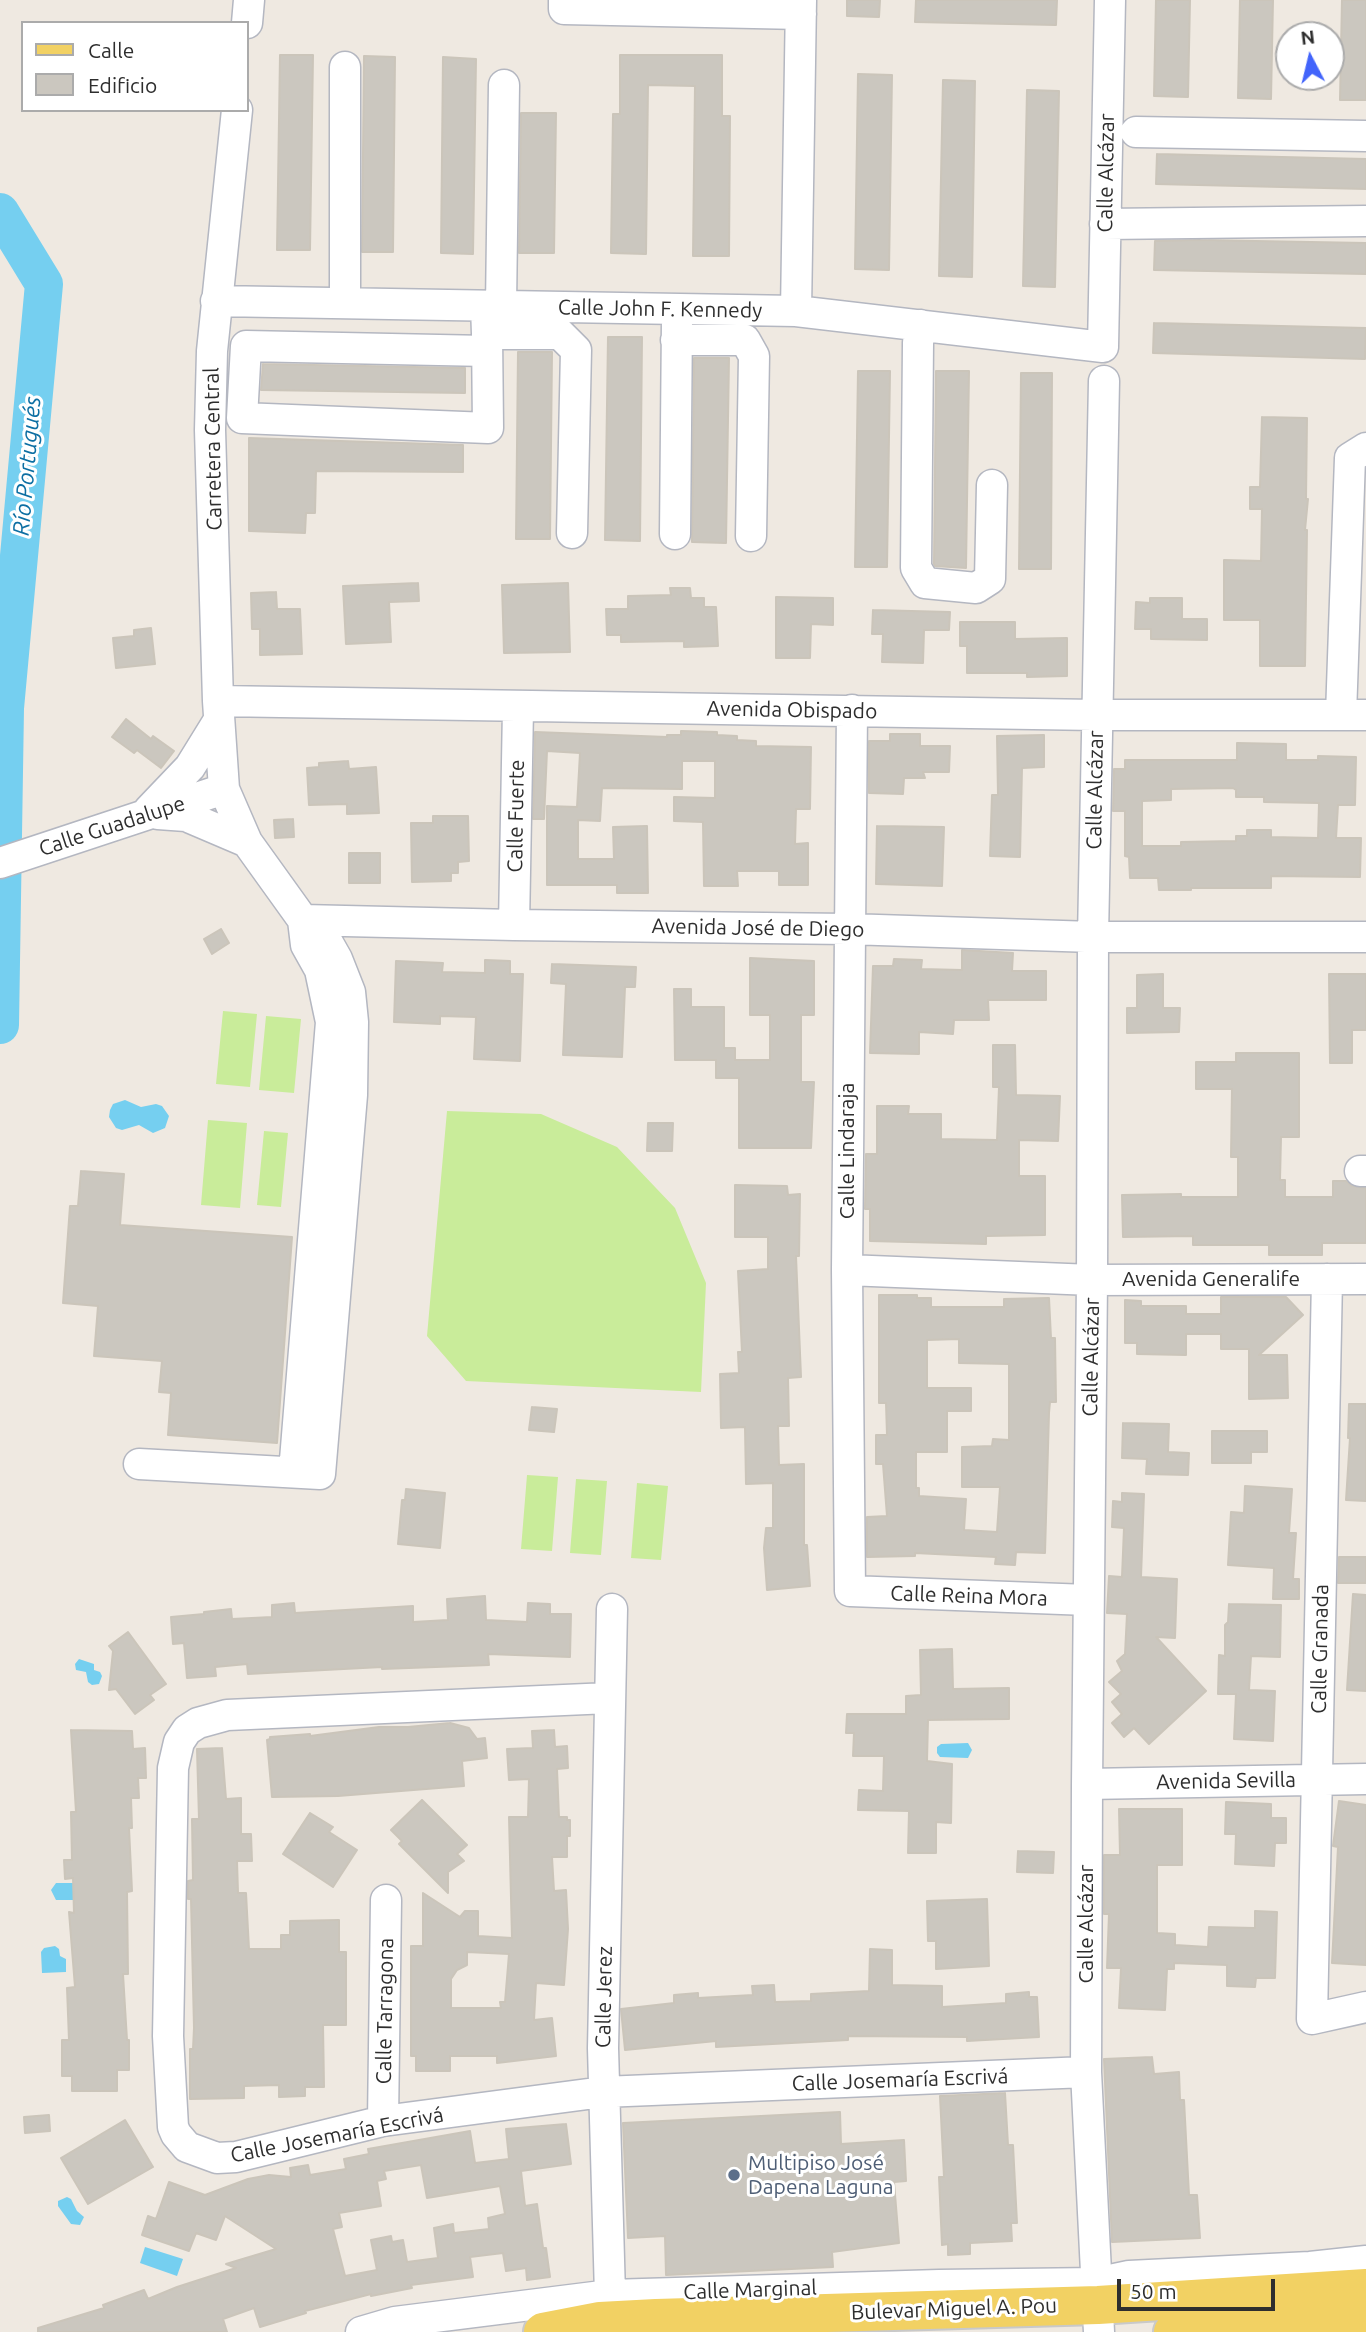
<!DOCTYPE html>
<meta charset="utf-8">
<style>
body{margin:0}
#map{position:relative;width:1366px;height:2332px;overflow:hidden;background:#efe9e1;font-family:Ubuntu,sans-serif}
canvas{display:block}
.legend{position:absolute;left:21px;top:21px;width:228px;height:91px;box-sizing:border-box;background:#fff;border:2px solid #ababab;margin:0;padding:9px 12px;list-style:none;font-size:21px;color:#2e2e2e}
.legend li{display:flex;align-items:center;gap:14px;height:35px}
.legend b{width:35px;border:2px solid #ababab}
.north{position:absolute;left:1275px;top:21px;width:70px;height:70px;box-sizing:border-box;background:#fff;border:2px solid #ababab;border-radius:50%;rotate:353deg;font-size:19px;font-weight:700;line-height:28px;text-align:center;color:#2e2e2e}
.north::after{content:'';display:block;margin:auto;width:24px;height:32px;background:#4264fb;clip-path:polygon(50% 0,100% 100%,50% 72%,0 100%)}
.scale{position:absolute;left:1117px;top:2279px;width:158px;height:32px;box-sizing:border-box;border:4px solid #2e2e2e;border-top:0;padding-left:9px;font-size:21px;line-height:24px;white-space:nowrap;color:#2e2e2e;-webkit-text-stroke:5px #fff;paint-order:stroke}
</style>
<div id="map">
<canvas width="1366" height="2332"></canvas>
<ul class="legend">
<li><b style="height:9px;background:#f2d163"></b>Calle</li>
<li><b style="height:19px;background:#cbc7bf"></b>Edificio</li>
</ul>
<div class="north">N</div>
<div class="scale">50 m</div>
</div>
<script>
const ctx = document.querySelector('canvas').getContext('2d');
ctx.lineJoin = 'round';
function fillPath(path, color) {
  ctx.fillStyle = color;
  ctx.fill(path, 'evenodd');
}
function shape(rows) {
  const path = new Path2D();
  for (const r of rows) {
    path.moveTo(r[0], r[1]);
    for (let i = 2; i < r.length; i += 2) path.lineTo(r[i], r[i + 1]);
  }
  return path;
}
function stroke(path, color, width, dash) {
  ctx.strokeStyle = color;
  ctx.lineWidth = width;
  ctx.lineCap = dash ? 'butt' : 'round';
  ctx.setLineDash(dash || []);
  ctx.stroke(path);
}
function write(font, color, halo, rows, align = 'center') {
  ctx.font = font + ' Ubuntu,sans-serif';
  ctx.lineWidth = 6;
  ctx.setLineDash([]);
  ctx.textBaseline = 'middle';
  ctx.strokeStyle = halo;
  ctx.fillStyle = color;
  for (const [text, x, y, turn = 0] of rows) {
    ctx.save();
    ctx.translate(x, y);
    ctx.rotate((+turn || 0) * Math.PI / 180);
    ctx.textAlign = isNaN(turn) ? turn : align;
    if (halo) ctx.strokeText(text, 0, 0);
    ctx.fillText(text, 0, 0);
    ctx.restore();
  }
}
const pitch = shape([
 [223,1011,257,1014,250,1087,216,1084],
 [266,1016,301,1019,294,1093,259,1090],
 [447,1111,541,1114,617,1147,675,1208,706,1283,701,1392,466,1381,427,1336],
 [208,1120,247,1123,240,1208,201,1205],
 [264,1131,288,1133,281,1207,257,1205],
 [527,1475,558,1477,552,1551,521,1549],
 [576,1479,607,1481,601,1555,570,1553],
 [637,1483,668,1486,661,1560,631,1558]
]);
const water = shape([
 [125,1100,141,1107,156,1104,162,1106,169,1116,165,1128,153,1133,139,1125,122,1130,116,1128,109,1117,110,1110,113,1104],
 [79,1659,94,1664,94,1670,100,1672,102,1676,99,1684,92,1685,88,1682,86,1672,76,1670,75,1664],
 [968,1743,972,1750,968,1758,940,1757,937,1753,937,1747,941,1744],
 [56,1883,80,1883,80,1900,56,1900,51,1890],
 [55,1946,59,1949,60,1956,66,1959,66,1972,42,1973,41,1952,44,1948],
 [67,2197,71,2199,77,2211,84,2217,80,2225,71,2224,58,2206,58,2201],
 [145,2247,183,2259,177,2276,140,2263]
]);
const river = shape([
 [0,212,44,284,5,708,0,1025]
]);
const building = shape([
 [847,0,880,0,879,17,847,16,847,0],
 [916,0,1057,0,1056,25,915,22,916,0],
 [1156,0,1190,0,1188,97,1154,96,1156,0],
 [1240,0,1273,0,1271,99,1238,98,1240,0],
 [1342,0,1366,0,1366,100,1340,100,1342,0],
 [280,55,313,55,310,250,277,250,280,55],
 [620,55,722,55,722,116,730,116,729,256,693,256,695,86,648,85,646,254,611,253,613,114,620,114,620,55],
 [364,56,395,57,393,252,362,252,364,56],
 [443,57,476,59,473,254,441,253,443,57],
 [858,74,892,75,889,270,855,269,858,74],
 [943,80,975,81,972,277,939,276,943,80],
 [1027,90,1059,91,1055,287,1023,286,1027,90],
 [521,113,556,113,554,253,519,253,521,113],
 [1157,154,1366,159,1366,189,1156,184,1157,154],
 [1200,240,1366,243,1366,274,1154,270,1155,241,1200,240],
 [1154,323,1366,328,1365,359,1153,353,1154,323],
 [608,337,642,337,640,541,605,540,608,337],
 [518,352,552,352,550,539,516,539,518,352],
 [694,358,729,358,726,543,692,542,694,358],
 [263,364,465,368,465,393,261,390,263,364],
 [858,371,890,371,887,567,855,567,858,371],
 [936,371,969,371,966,568,935,566,934,564,936,371],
 [1021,373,1052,373,1051,569,1019,569,1021,373],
 [1262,417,1307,418,1306,499,1308,499,1305,530,1307,530,1305,666,1260,666,1260,620,1224,620,1224,560,1261,561,1262,509,1250,509,1250,487,1260,487,1262,417],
 [249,438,463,445,463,472,316,471,315,513,306,513,305,533,249,531,249,438],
 [418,583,419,601,389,602,391,642,346,644,343,586,418,583],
 [568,583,570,652,504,653,502,585,568,583],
 [670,588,690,588,691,598,704,598,704,607,716,607,718,646,684,647,684,641,621,642,621,635,607,635,606,609,628,609,628,596,671,595,670,588],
 [276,592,277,609,300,609,302,654,260,655,260,629,252,629,251,593,276,592],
 [776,597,833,598,833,625,811,624,810,658,776,658,776,597],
 [1150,598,1182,598,1182,619,1207,619,1207,640,1151,639,1151,629,1135,629,1136,602,1150,603,1150,598],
 [873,610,950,612,949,630,924,630,923,663,882,662,883,634,872,634,873,610],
 [960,622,1015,622,1015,639,1067,638,1067,676,1027,677,1027,673,967,673,967,646,960,646,960,622],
 [151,628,155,664,116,668,113,638,134,636,134,630,151,628],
 [126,719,151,739,153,736,174,751,161,768,137,750,134,753,112,737,126,719],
 [681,731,717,732,717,735,737,736,737,740,756,741,756,746,811,747,810,809,796,809,795,844,808,843,808,885,779,885,779,871,737,871,738,886,704,886,703,822,674,821,674,797,715,798,715,761,682,761,682,789,602,788,600,821,578,820,578,859,614,859,613,827,647,826,648,893,617,893,617,885,547,885,547,806,577,807,580,753,547,751,544,819,533,819,535,732,667,737,667,735,681,735,681,731],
 [890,734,920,734,920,746,950,746,949,772,923,772,925,778,904,778,903,794,869,793,869,741,890,741,890,734],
 [1044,735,1044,767,1022,768,1020,857,990,856,992,795,998,795,997,736,1044,735],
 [1237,743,1286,744,1286,760,1318,760,1318,756,1356,757,1355,805,1338,805,1336,838,1361,838,1360,877,1271,876,1271,888,1191,888,1191,890,1159,890,1158,878,1130,878,1129,857,1125,856,1125,811,1113,811,1114,769,1125,769,1125,760,1237,760,1237,743],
 [1233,788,1236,790,1236,797,1264,797,1264,802,1319,803,1318,838,1271,837,1271,830,1247,830,1247,836,1236,836,1236,841,1181,842,1181,846,1142,846,1142,801,1171,800,1171,789,1233,788],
 [348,761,349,769,376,767,379,813,347,814,347,804,309,805,307,768,319,767,319,763,348,761],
 [433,816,468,816,469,861,458,862,458,873,451,873,451,881,412,882,411,823,433,823,433,816],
 [293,819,294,837,275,838,274,820,293,819],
 [877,826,944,827,942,886,876,884,877,826],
 [349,853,380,853,380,883,349,883,349,853],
 [221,929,229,943,212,954,204,939,221,929],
 [962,950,1013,953,1012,971,1046,971,1046,1000,988,1000,989,1020,954,1020,953,1034,919,1032,919,1054,870,1053,873,966,893,966,894,959,922,960,921,969,962,970,962,950],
 [750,958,814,961,814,1015,801,1015,801,1082,814,1082,811,1148,739,1148,739,1078,716,1078,716,1060,675,1060,674,989,691,989,691,1007,724,1007,724,1048,735,1048,735,1060,770,1060,770,1015,750,1015,750,958],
 [485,960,510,961,510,974,523,974,520,1061,474,1059,476,1017,440,1016,440,1024,394,1022,396,961,443,963,442,972,485,973,485,960],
 [552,964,636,967,635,987,625,987,622,1057,563,1055,566,984,551,983,552,964],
 [1163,974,1163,1008,1180,1008,1179,1032,1127,1033,1127,1008,1137,1008,1137,975,1163,974],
 [1329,974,1366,974,1366,1030,1352,1030,1352,1063,1330,1063,1329,974],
 [993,1045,1015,1045,1016,1095,1060,1096,1058,1141,1019,1140,1019,1176,1045,1176,1045,1235,986,1236,986,1244,870,1241,870,1209,865,1209,866,1154,877,1154,877,1106,909,1106,908,1114,941,1114,941,1139,997,1140,999,1087,993,1087,993,1045],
 [1236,1053,1299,1053,1299,1137,1281,1137,1280,1180,1285,1180,1285,1197,1333,1197,1333,1181,1346,1181,1352,1186,1366,1188,1366,1243,1322,1243,1322,1255,1269,1255,1269,1245,1193,1245,1193,1236,1123,1237,1122,1195,1181,1194,1181,1197,1238,1197,1238,1157,1231,1157,1232,1089,1196,1089,1196,1062,1236,1062,1236,1053],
 [648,1123,673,1123,672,1151,647,1151,648,1123],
 [81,1171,124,1174,120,1225,292,1237,277,1443,168,1435,171,1393,159,1392,162,1361,94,1356,98,1306,63,1303,70,1206,78,1206,81,1171],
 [735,1185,787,1186,788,1195,800,1194,799,1256,796,1256,801,1377,788,1378,789,1426,778,1426,779,1465,804,1464,804,1545,807,1545,810,1586,767,1590,764,1548,766,1528,773,1528,773,1483,746,1484,745,1427,721,1428,720,1374,739,1373,738,1352,742,1352,738,1271,768,1269,768,1237,735,1237,735,1185],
 [879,1295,917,1295,917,1298,931,1298,931,1307,1004,1307,1004,1299,1049,1298,1051,1338,1055,1338,1056,1402,1050,1402,1049,1413,1045,1553,1016,1552,1015,1565,995,1564,996,1557,915,1553,915,1556,867,1557,867,1517,887,1516,883,1464,876,1464,876,1435,887,1435,886,1403,879,1403,879,1295],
 [959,1339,959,1363,1009,1364,1009,1440,993,1439,992,1446,962,1447,962,1487,1000,1487,997,1532,964,1530,966,1499,919,1496,919,1488,916,1488,916,1452,947,1452,947,1411,971,1411,971,1388,927,1388,927,1340,959,1339],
 [1221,1297,1286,1297,1303,1315,1259,1355,1287,1355,1288,1398,1249,1399,1249,1349,1221,1349,1221,1334,1186,1334,1186,1355,1137,1354,1137,1343,1125,1343,1125,1300,1141,1301,1141,1306,1186,1306,1186,1314,1221,1314,1221,1297],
 [1349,1404,1366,1404,1366,1501,1346,1500,1350,1438,1348,1438,1349,1404],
 [532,1407,557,1409,554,1432,529,1430,532,1407],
 [1123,1423,1169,1424,1168,1452,1189,1453,1188,1475,1146,1474,1147,1459,1122,1458,1123,1423],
 [1212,1431,1267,1431,1267,1452,1251,1452,1251,1463,1212,1463,1212,1431],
 [1245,1486,1292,1489,1289,1533,1296,1533,1293,1579,1299,1579,1299,1599,1273,1599,1274,1568,1228,1565,1231,1512,1244,1513,1245,1486],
 [406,1489,445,1493,440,1548,398,1544,402,1500,405,1500,406,1489],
 [1122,1493,1144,1494,1141,1577,1177,1579,1175,1638,1156,1637,1206,1691,1149,1744,1134,1728,1124,1737,1112,1723,1122,1714,1112,1702,1121,1694,1109,1682,1122,1671,1117,1661,1125,1654,1127,1614,1107,1613,1109,1576,1122,1577,1124,1528,1112,1527,1113,1501,1122,1502,1122,1493],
 [1339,1557,1366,1557,1366,1583,1338,1583,1339,1557],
 [1353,1594,1366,1595,1366,1691,1347,1690,1353,1594],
 [485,1596,486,1620,527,1622,528,1603,550,1604,550,1614,571,1614,570,1657,488,1654,489,1665,382,1669,382,1667,248,1674,247,1664,215,1667,216,1676,187,1678,184,1643,173,1644,171,1617,204,1614,204,1612,231,1609,232,1619,272,1617,272,1605,294,1603,295,1613,413,1606,413,1622,448,1620,447,1599,485,1596],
 [1229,1604,1281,1605,1280,1657,1251,1656,1249,1690,1275,1691,1273,1741,1234,1739,1236,1694,1218,1694,1219,1655,1225,1656,1225,1625,1228,1622,1229,1604],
 [128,1632,166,1684,150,1695,154,1700,135,1714,116,1689,109,1690,113,1651,109,1646,128,1632],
 [952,1649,953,1689,1009,1688,1009,1719,928,1720,927,1761,952,1764,951,1823,936,1822,936,1853,908,1853,909,1811,858,1810,859,1790,883,1791,884,1756,853,1756,854,1733,846,1733,847,1714,906,1714,906,1696,921,1695,920,1650,952,1649],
 [450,1723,469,1728,477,1739,485,1738,487,1758,462,1761,464,1786,338,1796,272,1797,267,1740,270,1739,270,1737,310,1734,310,1736,379,1727,408,1727,450,1723],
 [71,1730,132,1731,133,1749,145,1748,146,1778,138,1778,139,1798,131,1798,132,1828,129,1828,132,1891,127,1892,128,1974,123,1974,127,2040,129,2040,129,2070,117,2070,117,2091,72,2091,72,2076,62,2076,62,2040,69,2040,67,1988,75,1987,69,1912,74,1913,73,1878,65,1879,64,1860,72,1860,71,1812,76,1812,71,1730],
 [554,1730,555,1747,567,1746,568,1768,557,1769,559,1817,567,1817,567,1820,570,1820,570,1836,567,1836,567,1857,552,1857,554,1891,566,1890,568,1929,564,1985,536,1983,534,2020,552,2018,556,2056,497,2063,497,2056,450,2056,450,2071,416,2071,416,2056,411,2056,411,1946,423,1946,423,1893,460,1917,465,1911,478,1911,478,1936,512,1938,509,1817,528,1817,529,1779,509,1780,507,1749,533,1748,532,1731,554,1730],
 [467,1952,509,1954,505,2002,500,2002,501,2008,451,2008,451,1979,457,1970,467,1965,467,1952],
 [222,1748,226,1799,241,1798,241,1834,251,1834,252,1861,237,1861,238,1893,246,1893,249,1949,281,1949,281,1935,290,1935,290,1921,339,1920,339,1952,346,1952,346,2025,323,2025,324,2087,305,2087,305,2096,279,2097,279,2085,244,2086,244,2098,190,2099,190,2049,193,2049,194,2028,191,1899,188,1899,188,1881,193,1880,192,1819,199,1819,197,1749,222,1748],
 [422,1800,467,1845,457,1854,464,1861,448,1872,448,1893,399,1844,402,1841,391,1830,422,1800],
 [1339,1801,1366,1805,1366,1965,1332,1963,1338,1847,1333,1846,1339,1801],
 [1226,1802,1271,1804,1271,1818,1286,1818,1286,1843,1275,1843,1274,1866,1235,1864,1236,1834,1225,1834,1226,1802],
 [1119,1809,1182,1809,1182,1865,1157,1865,1157,1933,1175,1934,1175,1945,1208,1947,1209,1927,1255,1928,1255,1911,1277,1912,1275,1978,1256,1978,1255,1987,1227,1986,1227,1965,1174,1963,1174,1969,1167,1969,1165,2010,1119,2008,1121,1968,1107,1968,1109,1914,1104,1914,1104,1855,1120,1855,1119,1809],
 [310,1813,333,1827,329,1832,357,1850,333,1887,283,1854,310,1813],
 [1018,1851,1054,1852,1053,1873,1017,1872,1018,1851],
 [987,1899,989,1966,936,1969,936,1941,928,1941,927,1901,987,1899],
 [870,1949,892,1950,892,1985,942,1986,942,2007,1006,2003,1006,1994,1029,1992,1029,1997,1037,1997,1039,2037,967,2041,967,2037,848,2036,848,2040,716,2047,716,2041,625,2050,621,2009,674,2003,674,1995,698,1993,698,1998,753,1995,752,1986,774,1985,775,2002,811,2001,811,1994,869,1991,870,1949],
 [1152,2057,1154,2074,1179,2072,1180,2100,1184,2100,1189,2195,1197,2195,1200,2238,1112,2242,1104,2059,1152,2057],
 [1005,2093,1008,2145,1013,2145,1017,2223,1011,2223,1012,2241,970,2243,970,2254,948,2255,948,2244,942,2245,939,2177,944,2177,940,2096,1005,2093],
 [840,2112,841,2144,904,2140,906,2181,894,2182,899,2243,832,2252,833,2267,666,2275,665,2236,628,2238,623,2123,840,2112],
 [49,2115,50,2131,25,2133,24,2117,49,2115],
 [125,2120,153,2167,88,2204,61,2158,125,2120],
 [566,2124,571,2164,521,2171,525,2206,537,2204,543,2248,546,2248,550,2277,527,2280,526,2268,506,2271,503,2253,470,2257,473,2277,411,2285,412,2288,371,2296,371,2294,305,2311,306,2313,260,2327,254,2308,223,2319,227,2332,38,2332,38,2328,104,2308,103,2305,144,2290,148,2299,177,2287,236,2268,226,2264,276,2249,225,2216,216,2240,196,2233,189,2251,142,2235,148,2216,156,2219,169,2182,205,2195,248,2179,269,2175,291,2177,290,2168,308,2165,310,2175,346,2169,344,2159,369,2154,368,2149,470,2131,475,2163,509,2159,506,2129,566,2124],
 [421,2165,427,2198,500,2186,505,2214,488,2218,489,2229,454,2233,453,2224,434,2228,438,2258,407,2262,403,2240,392,2242,391,2236,371,2240,377,2270,345,2276,333,2229,342,2227,339,2213,381,2206,377,2181,386,2179,384,2171,421,2165]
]);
const minor = shape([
 [564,0,564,9,801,14],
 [247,23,249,0],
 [237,110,212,351,210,430,218,701,224,789,247,842,303,920,514,925,848,929,1093,937,1366,937],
 [1136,132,1366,136],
 [1105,224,1366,221],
 [216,301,796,311,1103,347,1110,0],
 [345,303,345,67],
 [486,306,487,334,488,428,242,418,246,346,487,351],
 [501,306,504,85],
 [796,311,801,0],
 [920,325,918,343,916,568,925,583,976,588,990,579,992,485],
 [487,334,560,334,576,350,572,533],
 [676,340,745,340,754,356,751,536],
 [675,534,677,320],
 [218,701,1096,715,1366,715],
 [852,710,847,1270,850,1591,1088,1600],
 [1341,715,1350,458,1366,448],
 [149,810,190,767,219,720],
 [158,814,186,816,247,842],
 [0,863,224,789],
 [514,925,518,708],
 [1360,1171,1366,1171],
 [847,1270,1092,1280,1366,1279],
 [1327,1279,1312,2019,1366,2007],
 [139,1464,320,1474,352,1095,353,1022,350,992,337,959,324,936,303,920,306,945,320,970,331,1022,294,1472],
 [609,1698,227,1715,198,1723,187,1730,179,1742,173,1768,168,2036,173,2127,176,2134,187,2147,217,2158,236,2157,383,2121,603,2092,1086,2072],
 [1087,1784,1366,1779],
 [383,2121,386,1900],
 [610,2295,603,2048,612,1609],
 [361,2332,395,2322,610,2295,939,2285,1096,2283,1129,2276,1310,2267,1366,2261],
 [1099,2332,1086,2072,1087,1784,1092,1280,1093,937,1104,381]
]);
const major = shape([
 [543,2332,600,2321,656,2318,1098,2305,1366,2288],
 [1173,2332,1366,2320]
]);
const markers = [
 [734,2175,7,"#5c6f8a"]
];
const streetNames = [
 ["Calle Alcázar",1106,173,-89],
 ["Calle John F. Kennedy",660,309,1],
 ["Carretera Central",213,449,-91],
 ["Avenida Obispado",792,710,1],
 ["Calle Alcázar",1095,790,-89],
 ["Calle Fuerte",516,816,-89],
 ["Calle Guadalupe",112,826,-18],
 ["Avenida José de Diego",758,928,1],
 ["Calle Lindaraja",847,1151,-90],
 ["Avenida Generalife",1211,1279],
 ["Calle Alcázar",1091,1357,-89],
 ["Calle Reina Mora",969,1596,2],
 ["Calle Granada",1320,1649,-89],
 ["Avenida Sevilla",1226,1781,-1],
 ["Calle Alcázar",1086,1924,-90],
 ["Calle Jerez",604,1997,-89],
 ["Calle Tarragona",385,2011,-89],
 ["Calle Josemaría Escrivá",900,2080,-2],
 ["Calle Josemaría Escrivá",337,2135,-11],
 ["Calle Marginal",750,2290,-2],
 ["Bulevar Miguel A. Pou",954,2309,-2]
];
const serviceNames = [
 ["Multipiso José",748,2163],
 ["Dapena Laguna",748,2187]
];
const waterNames = [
 ["Río Portugués",27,466,-85]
];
fillPath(pitch, '#c9ec9a');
fillPath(water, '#75cff0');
stroke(river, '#75cff0', 38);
fillPath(building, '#cbc7bf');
stroke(building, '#cbc5ba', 2);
stroke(minor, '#b4b7c1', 33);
stroke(major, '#c9c9c9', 42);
stroke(minor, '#fff', 30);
stroke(major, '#f2d163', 38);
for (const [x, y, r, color] of markers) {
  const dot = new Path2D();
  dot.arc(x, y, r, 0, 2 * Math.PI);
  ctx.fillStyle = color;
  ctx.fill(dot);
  stroke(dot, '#fff', 2.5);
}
write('21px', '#2e2e2e', '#fff', streetNames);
write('21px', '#4e5e75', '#fff', serviceNames, 'left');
write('italic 23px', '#0d6fa3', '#fff', waterNames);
</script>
